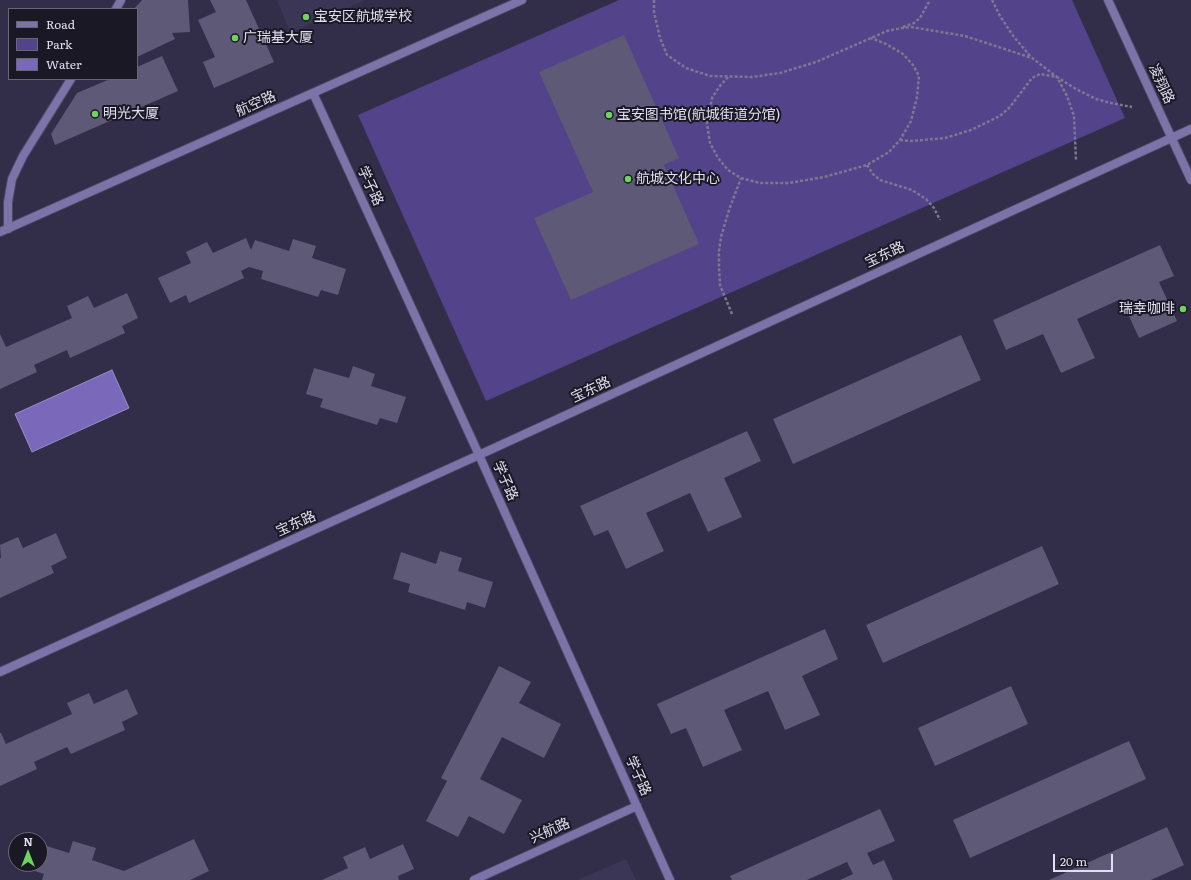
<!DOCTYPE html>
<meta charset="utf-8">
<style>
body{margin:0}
#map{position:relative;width:1191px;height:880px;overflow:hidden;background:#322d48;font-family:Literata,serif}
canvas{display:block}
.legend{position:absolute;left:8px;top:8px;width:130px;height:72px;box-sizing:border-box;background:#1a1824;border:1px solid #696776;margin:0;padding:5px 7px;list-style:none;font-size:12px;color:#e0def0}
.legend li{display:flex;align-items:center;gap:8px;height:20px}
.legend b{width:20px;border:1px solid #696776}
.north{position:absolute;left:8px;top:832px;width:40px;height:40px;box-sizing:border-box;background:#1a1824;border:1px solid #696776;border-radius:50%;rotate:0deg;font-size:11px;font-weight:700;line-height:16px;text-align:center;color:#e0def0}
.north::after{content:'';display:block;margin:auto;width:14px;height:18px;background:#6ed360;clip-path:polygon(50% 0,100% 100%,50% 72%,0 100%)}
.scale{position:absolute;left:1053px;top:854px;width:60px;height:18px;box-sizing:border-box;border:2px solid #e0def0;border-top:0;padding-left:5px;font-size:12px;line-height:14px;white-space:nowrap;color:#e0def0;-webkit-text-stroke:3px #1a1824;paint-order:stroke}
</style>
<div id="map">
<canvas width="1191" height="880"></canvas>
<ul class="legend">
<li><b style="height:5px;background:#7c73a9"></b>Road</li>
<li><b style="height:11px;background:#53438a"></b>Park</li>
<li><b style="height:11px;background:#7a69ba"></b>Water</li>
</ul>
<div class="north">N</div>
<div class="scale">20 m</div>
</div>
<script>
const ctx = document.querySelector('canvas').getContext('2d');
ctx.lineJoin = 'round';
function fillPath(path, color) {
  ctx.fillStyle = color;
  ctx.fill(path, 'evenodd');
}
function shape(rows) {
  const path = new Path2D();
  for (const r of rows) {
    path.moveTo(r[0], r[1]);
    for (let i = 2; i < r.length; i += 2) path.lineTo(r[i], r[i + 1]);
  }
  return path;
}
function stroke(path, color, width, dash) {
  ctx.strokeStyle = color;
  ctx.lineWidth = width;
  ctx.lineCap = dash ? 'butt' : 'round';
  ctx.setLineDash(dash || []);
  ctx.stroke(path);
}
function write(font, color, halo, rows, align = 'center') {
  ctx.font = font + ' Literata,"Noto Sans SC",serif';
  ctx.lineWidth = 4;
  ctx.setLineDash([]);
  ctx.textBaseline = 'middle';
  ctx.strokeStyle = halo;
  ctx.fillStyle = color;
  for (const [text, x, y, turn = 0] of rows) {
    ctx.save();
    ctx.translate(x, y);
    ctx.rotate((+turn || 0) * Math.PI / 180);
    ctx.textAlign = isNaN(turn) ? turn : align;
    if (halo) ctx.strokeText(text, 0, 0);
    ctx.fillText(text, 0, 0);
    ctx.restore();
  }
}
const built = shape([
 [277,0,366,0,290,33],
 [626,859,636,880,577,880]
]);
const green = shape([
 [619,0,1072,0,1125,118,486,401,358,115]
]);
const water = shape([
 [112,370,129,408,32,452,15,414,112,370]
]);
const building = shape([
 [142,0,188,0,190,32,172,33,175,39,137,57,137,9,134,9],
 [210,0,246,0,274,62,214,88,203,62,215,57,198,20,216,12],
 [624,35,679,158,664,165,699,244,571,300,534,218,593,192,539,72],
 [162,56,178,91,55,145,51,134,77,93,110,79,137,79,137,67],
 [246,238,251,250,255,240,289,251,293,239,316,246,312,258,346,269,338,295,321,290,318,297,261,279,263,271,249,267,241,271,244,278,189,303,186,295,170,303,158,278,191,263,186,252,207,242,213,253],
 [1160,245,1174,276,1159,282,1177,321,1139,338,1121,299,1077,319,1095,358,1061,373,1043,334,1006,350,993,320],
 [127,293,138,318,122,326,125,333,70,358,67,350,34,365,37,372,0,389,0,334,6,347,72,318,67,306,88,296,94,308],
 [961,335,981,380,793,464,773,419],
 [353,366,375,374,371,386,406,397,397,423,380,418,377,425,320,407,323,399,306,394,314,368,349,378],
 [747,431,761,461,724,478,742,517,708,532,690,493,646,513,664,551,626,569,608,530,594,536,580,506],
 [56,533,67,558,51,566,54,573,0,598,0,558,1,558,0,545,18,537,23,548],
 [1042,546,1059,584,883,663,866,625],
 [440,551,462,558,458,571,493,582,485,608,467,602,465,610,408,592,410,584,393,579,401,552,436,564],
 [825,629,838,659,802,676,820,715,785,730,768,691,724,710,742,750,703,767,686,728,671,734,657,704],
 [499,666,531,682,519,703,561,724,544,758,502,737,480,779,522,800,504,834,469,816,458,837,426,821,447,781,441,778],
 [1011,686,1028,724,935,766,918,728],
 [127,689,138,714,122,722,125,730,71,754,67,747,34,762,37,769,0,786,0,733,1,733,6,744,72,714,67,703,89,693,94,704],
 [1129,741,1146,779,970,858,953,820],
 [880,809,895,841,867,853,873,865,884,860,893,880,840,880,853,874,847,862,807,880,732,880,730,876],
 [1167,827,1184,865,1151,880,1049,880],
 [194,839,209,871,190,880,42,880,44,874,26,868,28,864,40,864,40,844,69,853,73,841,96,848,92,860,124,871],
 [403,844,414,869,398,876,399,880,322,880,348,868,343,857,365,847,370,859]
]);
const path = shape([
 [654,0,654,12,660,38,667,55,686,68,710,76,752,77,780,73,816,62,887,31,902,28,911,27,965,36,1032,58,1057,77,1067,96,1074,116,1076,160],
 [992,0,1000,16,1014,37,1031,57],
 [903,27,914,23,920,18,930,0],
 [728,77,719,87,712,98,707,123,710,143,718,158,728,170,741,178,760,183,789,183,824,177,867,165,889,152,900,140,911,121,917,97,919,76,913,65,903,54,886,44,871,38],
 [900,140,911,141,945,138,971,130,1000,116,1010,107,1032,78,1040,74,1057,77,1076,89,1096,99,1111,103,1132,107],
 [867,165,873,174,880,180,912,190,926,199,934,208,940,220],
 [732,314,720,285,719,267,719,251,721,237,729,210,741,178]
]);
const lane = shape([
 [116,9,121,0],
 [8,229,8,202,12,179,23,156,71,79]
]);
const street = shape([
 [1108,0,1191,180],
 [313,93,479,455,670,880],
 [0,232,522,0],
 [0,672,479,455,1191,129],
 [474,880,637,806]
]);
const markers = [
 [306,17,4,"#6ed360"],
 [235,38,4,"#6ed360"],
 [95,114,4,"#6ed360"],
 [609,115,4,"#6ed360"],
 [628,179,4,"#6ed360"],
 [1183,309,4,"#6ed360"]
];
const poiNames = [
 ["宝安区航城学校",314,17],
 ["广瑞基大厦",243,38],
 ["明光大厦",103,114],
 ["宝安图书馆(航城街道分馆)",617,115],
 ["航城文化中心",636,179],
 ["瑞幸咖啡",1175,309,"right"]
];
const streetNames = [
 ["凌翔路",1161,84,65],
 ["航空路",256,104,-24],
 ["学子路",370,186,65],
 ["宝东路",885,255,-25],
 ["宝东路",591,390,-25],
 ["学子路",505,481,66],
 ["宝东路",296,524,-24],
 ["学子路",638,776,66],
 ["兴航路",550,831,-24]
];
fillPath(built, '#3b3556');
fillPath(green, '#53438a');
fillPath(water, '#7a69ba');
stroke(water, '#998cca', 1);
fillPath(building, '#5d5976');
stroke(lane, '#4e4963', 10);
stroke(street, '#4e4963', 10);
stroke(path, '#7c788f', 2.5, [3, 2]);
stroke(lane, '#7c73a9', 8);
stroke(street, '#7c73a9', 8);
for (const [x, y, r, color] of markers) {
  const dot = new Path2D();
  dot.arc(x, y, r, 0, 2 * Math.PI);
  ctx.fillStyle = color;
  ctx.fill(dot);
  stroke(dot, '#1a1824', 1.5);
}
write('14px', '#e0def0', '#1a1824', poiNames, 'left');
write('14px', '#e0def0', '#1a1824', streetNames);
</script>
